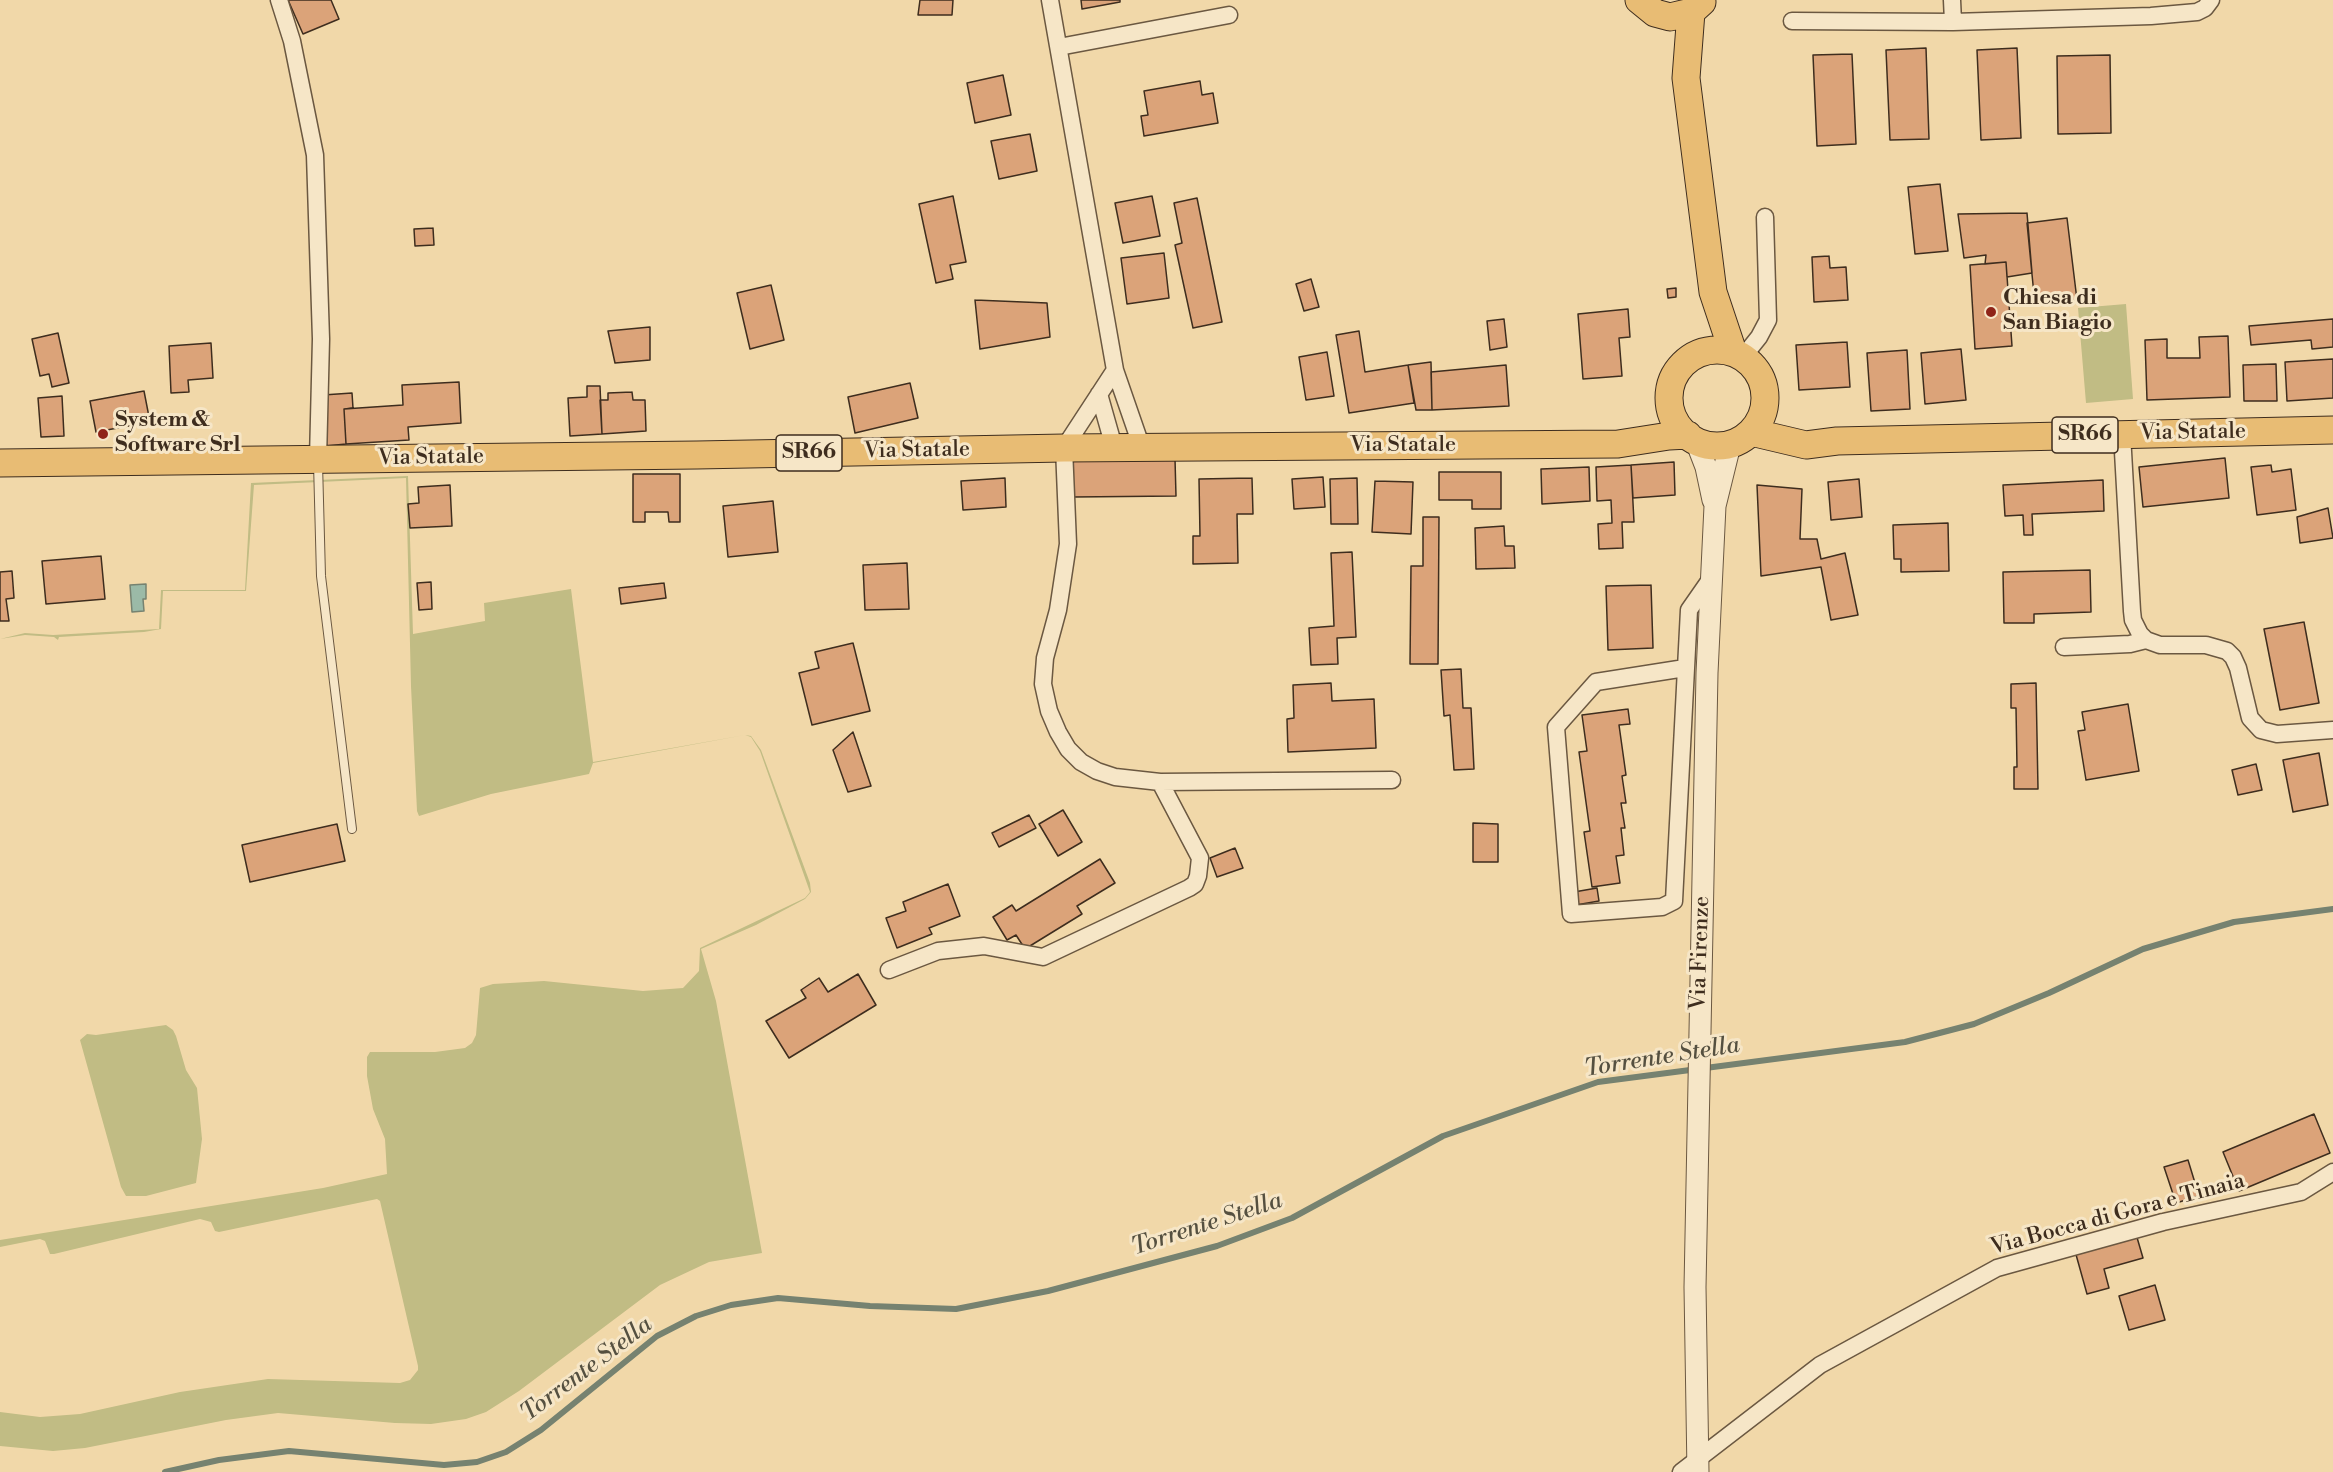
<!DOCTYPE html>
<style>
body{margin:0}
canvas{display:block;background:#f1d8a9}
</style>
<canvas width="2333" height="1472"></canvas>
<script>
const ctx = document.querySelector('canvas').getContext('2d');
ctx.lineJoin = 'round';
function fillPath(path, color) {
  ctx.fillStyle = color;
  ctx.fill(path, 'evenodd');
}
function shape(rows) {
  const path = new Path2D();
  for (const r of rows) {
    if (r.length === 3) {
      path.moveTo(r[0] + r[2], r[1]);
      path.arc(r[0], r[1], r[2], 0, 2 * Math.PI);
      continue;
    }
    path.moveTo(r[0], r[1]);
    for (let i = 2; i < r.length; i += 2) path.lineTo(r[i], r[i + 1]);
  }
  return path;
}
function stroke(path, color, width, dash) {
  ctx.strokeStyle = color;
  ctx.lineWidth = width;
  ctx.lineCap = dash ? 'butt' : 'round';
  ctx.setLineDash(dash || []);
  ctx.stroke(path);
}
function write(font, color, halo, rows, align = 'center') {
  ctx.font = font + ' "Libre Bodoni",serif';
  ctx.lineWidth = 6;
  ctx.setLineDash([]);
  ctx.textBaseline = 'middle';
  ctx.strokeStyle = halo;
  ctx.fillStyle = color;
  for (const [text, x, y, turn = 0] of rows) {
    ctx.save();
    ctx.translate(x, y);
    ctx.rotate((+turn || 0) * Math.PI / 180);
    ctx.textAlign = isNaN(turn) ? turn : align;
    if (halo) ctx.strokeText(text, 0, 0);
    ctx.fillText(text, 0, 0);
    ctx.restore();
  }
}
const green = shape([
 [2126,304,2133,399,2086,403,2078,308],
 [408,476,413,634,485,621,484,603,571,589,593,762,745,735,751,736,761,750,810,883,811,892,805,899,756,925,701,949,716,1001,762,1253,709,1262,660,1285,519,1391,486,1412,466,1419,431,1424,395,1423,278,1413,226,1420,85,1448,53,1451,0,1446,0,1412,40,1417,80,1414,180,1392,268,1379,400,1383,410,1380,418,1370,418,1366,380,1201,377,1199,219,1232,215,1231,211,1222,200,1219,54,1254,50,1254,45,1241,40,1239,0,1247,0,1240,323,1188,387,1174,385,1139,373,1109,367,1076,367,1057,370,1052,435,1052,465,1048,472,1043,476,1035,480,988,493,984,544,981,643,991,683,988,699,971,700,948,805,898,810,892,760,751,751,737,745,735,593,763,589,774,491,794,419,816,417,811,411,686,406,478,254,485,246,591,163,591,161,629,144,632,59,637,58,640,54,637,25,635,0,639,25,633,53,635,159,629,161,590,245,590,251,483],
 [166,1025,173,1030,176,1036,186,1070,197,1088,202,1139,196,1183,146,1196,126,1196,121,1187,80,1040,87,1034,96,1035]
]);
const water = shape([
 [146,584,146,599,143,599,144,611,132,612,130,585,146,584]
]);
const stream = shape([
 [165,1472,219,1460,289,1451,444,1465,477,1462,506,1452,541,1430,657,1336,696,1316,731,1305,778,1298,870,1306,956,1309,1048,1291,1217,1246,1292,1218,1443,1136,1598,1082,1905,1042,1974,1024,2049,993,2143,949,2234,922,2333,909]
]);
const building = shape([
 [288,0,331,0,339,19,303,34,288,0],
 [920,0,953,0,952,15,918,15,920,0],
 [1081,0,1120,0,1120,2,1082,9,1081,0],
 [1926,48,1929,139,1890,140,1886,50,1926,48],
 [2017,48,2021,138,1981,140,1977,50,2017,48],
 [1852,54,1856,144,1817,146,1813,55,1852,54],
 [2110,55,2111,133,2058,134,2057,56,2110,55],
 [1003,75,1011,115,975,123,967,83,1003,75],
 [1200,81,1202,95,1213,93,1218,123,1144,136,1141,116,1148,115,1144,91,1200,81],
 [1030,134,1037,171,999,179,991,141,1030,134],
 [1940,184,1948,251,1915,254,1908,187,1940,184],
 [953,196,966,262,950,265,953,279,936,283,919,204,953,196],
 [1152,196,1160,236,1123,243,1115,203,1152,196],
 [1197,198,1222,322,1193,328,1175,245,1182,243,1174,203,1197,198],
 [2027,213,2032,273,2007,277,2006,262,1985,264,1986,255,1964,258,1958,214,2027,213],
 [2067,218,2077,300,2035,305,2027,223,2067,218],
 [433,228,434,245,415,246,414,229,433,228],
 [1164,253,1169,298,1127,304,1121,258,1164,253],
 [1829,256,1830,268,1846,267,1848,300,1814,302,1812,257,1829,256],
 [2006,262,2012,346,1975,349,1970,265,2006,262],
 [1311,279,1319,307,1304,311,1296,284,1311,279],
 [771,285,784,340,750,349,737,293,771,285],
 [1676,288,1676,297,1668,298,1667,289,1676,288],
 [975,300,1047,303,1050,337,980,349,975,300],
 [1628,309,1630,337,1619,338,1622,376,1583,379,1578,314,1628,309],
 [1504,319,1507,347,1490,350,1487,321,1504,319],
 [2333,319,2333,347,2312,349,2311,340,2251,345,2249,326,2333,319],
 [650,327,650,360,615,363,608,331,650,327],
 [1359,331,1365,372,1408,365,1414,403,1349,413,1336,335,1359,331],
 [58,333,69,383,52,387,49,374,40,376,32,339,58,333],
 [2228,336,2230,397,2147,400,2145,340,2167,339,2167,358,2200,358,2199,337,2228,336],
 [1847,342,1850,387,1799,390,1796,345,1847,342],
 [211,343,213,378,188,380,189,392,171,393,169,346,211,343],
 [1961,349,1966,400,1925,404,1921,353,1961,349],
 [1907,350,1910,409,1871,411,1867,353,1907,350],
 [1327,352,1334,396,1306,400,1299,357,1327,352],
 [2333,359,2333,398,2287,401,2285,362,2333,359],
 [1431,362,1432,410,1416,410,1408,365,1431,362],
 [2276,364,2277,401,2244,401,2243,365,2276,364],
 [1506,365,1509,406,1432,410,1431,372,1506,365],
 [459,382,461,423,408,427,409,440,346,444,344,409,403,405,402,385,459,382],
 [910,383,918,418,855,433,848,397,910,383],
 [587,386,600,386,602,434,570,436,568,398,587,397,587,386],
 [144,391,150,422,96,432,90,401,144,391],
 [632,392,633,400,645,400,646,431,602,434,600,400,608,400,608,393,632,392],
 [352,393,353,408,344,409,346,444,326,446,323,395,352,393],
 [62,396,64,436,41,437,38,398,62,396],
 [2225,458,2229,498,2143,507,2139,467,2225,458],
 [1175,459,1176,496,1073,497,1072,461,1175,459],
 [1674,462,1675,495,1633,498,1631,465,1674,462],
 [1631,465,1634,522,1622,522,1623,548,1599,549,1598,524,1612,523,1611,500,1597,501,1596,467,1631,465],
 [2271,465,2272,472,2291,469,2296,510,2257,515,2251,467,2271,465],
 [1589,467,1590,501,1542,504,1541,469,1589,467],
 [1439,472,1501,472,1501,509,1472,509,1472,500,1439,500,1439,472],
 [633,474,680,474,680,522,669,522,668,512,645,512,645,522,633,522,633,474],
 [1323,477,1325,507,1294,509,1292,479,1323,477],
 [1005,478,1006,507,963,510,961,481,1005,478],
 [1252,478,1253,514,1237,514,1238,563,1193,564,1193,536,1200,536,1199,479,1252,478],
 [1357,478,1358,524,1331,524,1330,479,1357,478],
 [1859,479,1862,517,1831,520,1828,482,1859,479],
 [2103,480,2104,511,2032,514,2033,535,2024,535,2023,515,2005,516,2003,485,2103,480],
 [1375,481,1413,482,1411,534,1372,532,1375,481],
 [450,485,452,526,410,528,408,504,419,503,418,487,450,485],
 [1757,485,1802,489,1800,539,1817,539,1821,559,1845,553,1858,615,1831,620,1821,567,1761,576,1757,485],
 [773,501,778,552,728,557,723,506,773,501],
 [2328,508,2333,538,2300,543,2297,517,2328,508],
 [1423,517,1439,517,1438,664,1410,664,1411,566,1423,566,1423,517],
 [1948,523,1949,571,1901,572,1901,559,1894,559,1893,525,1948,523],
 [1504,526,1505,546,1514,546,1515,568,1476,569,1475,528,1504,526],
 [1352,552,1356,637,1337,638,1338,664,1311,665,1309,628,1334,626,1331,553,1352,552],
 [101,556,105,599,46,604,42,561,101,556],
 [907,563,909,609,865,610,863,565,907,563],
 [2090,570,2091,612,2034,614,2034,623,2004,623,2003,572,2090,570],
 [12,571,14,598,6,599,9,621,0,621,0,572,12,571],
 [431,582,432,609,419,610,417,583,431,582],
 [664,583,666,598,621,604,619,588,664,583],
 [1651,585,1653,648,1608,650,1606,586,1651,585],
 [2304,622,2319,703,2280,710,2264,629,2304,622],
 [853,643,870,711,812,725,799,673,819,668,815,652,853,643],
 [1461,669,1463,708,1471,708,1474,769,1454,770,1450,715,1444,716,1441,670,1461,669],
 [1331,683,1332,701,1374,699,1376,748,1288,752,1287,719,1294,718,1293,685,1331,683],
 [2036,683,2038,789,2014,789,2014,767,2017,767,2016,708,2011,708,2011,684,2036,683],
 [2128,704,2139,771,2086,780,2078,731,2085,730,2082,712,2128,704],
 [1628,709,1630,724,1619,725,1626,775,1622,776,1626,803,1621,803,1625,828,1621,828,1624,855,1616,856,1620,883,1592,887,1584,832,1590,831,1579,752,1587,751,1582,715,1628,709],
 [853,732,871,786,848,792,833,750,853,732],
 [2319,753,2328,805,2293,812,2283,760,2319,753],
 [2256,764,2262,790,2238,795,2232,770,2256,764],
 [1063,810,1082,842,1058,856,1039,824,1063,810],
 [1029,815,1036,828,999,847,992,833,1029,815],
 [1473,823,1498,824,1498,862,1473,862,1473,823],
 [337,824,345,861,250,882,242,845,337,824],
 [1235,848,1243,868,1217,877,1210,858,1235,848],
 [1100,859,1115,883,1077,906,1082,914,1025,949,1016,935,1007,940,993,917,1012,905,1016,911,1100,859],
 [948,884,960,916,929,928,932,934,897,948,886,918,906,911,903,902,948,884],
 [1597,888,1599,901,1576,905,1574,892,1597,888],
 [858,974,876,1005,789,1058,766,1021,806,998,801,990,819,978,828,992,858,974],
 [2314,1114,2330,1153,2239,1191,2223,1152,2314,1114],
 [2188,1160,2199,1196,2176,1203,2164,1167,2188,1160],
 [2136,1234,2143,1258,2104,1269,2109,1288,2087,1294,2075,1251,2136,1234],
 [2155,1285,2165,1320,2129,1330,2119,1296,2155,1285]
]);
const service = shape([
 [318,463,321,576,352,829]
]);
const minor = shape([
 [279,0,292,41,315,155,321,339,318,459],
 [1050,0,1115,370,1142,448],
 [1952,0,1953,22],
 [1792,21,1953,22,2151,16,2197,12,2205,8,2211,0],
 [1059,47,1229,15],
 [1743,357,1759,337,1768,320,1765,217],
 [1115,370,1064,448,1068,544,1058,610,1045,658,1043,684,1049,711,1058,732,1068,749,1081,762,1097,771,1115,777,1160,782,1392,780],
 [1099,394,1114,447],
 [2122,434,2132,611,2133,620,2140,634,2146,640,2160,645,2206,645,2227,651,2233,657,2238,668,2250,718,2261,730,2277,734,2333,730],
 [2064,647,2130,644,2146,640],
 [1685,668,1596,682,1556,727,1571,914,1662,907,1674,901,1689,610,1712,577],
 [889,970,938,951,984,946,1043,957,1189,888,1195,884,1198,876,1200,858,1160,782],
 [1681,1472,1820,1365,1997,1268,2163,1222,2301,1192,2333,1172]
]);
const tertiary = shape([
 [1696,441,1706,467,1713,500],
 [1698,1472,1695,1287,1707,673,1715,506,1730,445]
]);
const primary = shape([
 [1639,0,1655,13,1670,17,1691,12,1702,2],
 [1691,12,1686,78,1713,292,1733,352],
 [1717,398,48],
 [1751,432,1806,445,1837,441,2333,430],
 [0,463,697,455,1064,448,1618,444,1669,436,1688,435]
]);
const markers = [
 [1991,312,6,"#8f2418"],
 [103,434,6,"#8f2418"]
];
const shields = [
 [2085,435,66],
 [809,453,66]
];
const shieldNames = [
 ["SR66",2085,435],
 ["SR66",809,453]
];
const poiNames = [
 ["Chiesa di",2003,299],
 ["San Biagio",2003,324],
 ["System &",115,421],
 ["Software Srl",115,446]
];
const streetNames = [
 ["Via Statale",2193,433,-1],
 ["Via Statale",1403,446],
 ["Via Statale",917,451,-1],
 ["Via Statale",431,458,-1],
 ["Via Firenze",1701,953,-88],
 ["Via Bocca di Gora e Tinaia",2118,1215,-15]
];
const waterNames = [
 ["Torrente Stella",1662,1058,-9],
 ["Torrente Stella",1207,1225,-18],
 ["Torrente Stella",587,1370,-37]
];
fillPath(green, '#c1bc84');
fillPath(water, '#9bbaa7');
stroke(water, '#768270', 1.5);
stroke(stream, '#768270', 6);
fillPath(building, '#dba379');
stroke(building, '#3e2d1e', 1.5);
stroke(service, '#6b5841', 10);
stroke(minor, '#6b5841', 19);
stroke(tertiary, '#6b5841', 23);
stroke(primary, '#3e2d1e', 29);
stroke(service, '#f6e6c7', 8);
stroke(minor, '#f6e6c7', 16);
stroke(tertiary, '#f6e6c7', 21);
stroke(primary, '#e8bc74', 27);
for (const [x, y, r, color] of markers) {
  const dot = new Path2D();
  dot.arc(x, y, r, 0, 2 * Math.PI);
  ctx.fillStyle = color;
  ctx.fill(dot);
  stroke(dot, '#f6e6c7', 2);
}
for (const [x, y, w] of shields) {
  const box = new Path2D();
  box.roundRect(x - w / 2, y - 18, w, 36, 4.5);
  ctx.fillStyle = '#f6e6c7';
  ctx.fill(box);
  stroke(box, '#3e2d1e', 1.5);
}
write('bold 21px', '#3e2d1e', null, shieldNames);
write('bold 22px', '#3e2d1e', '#f6e6c7', poiNames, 'left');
write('22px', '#3e2d1e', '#f6e6c7', streetNames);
write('italic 24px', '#555040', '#f6e6c7', waterNames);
</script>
